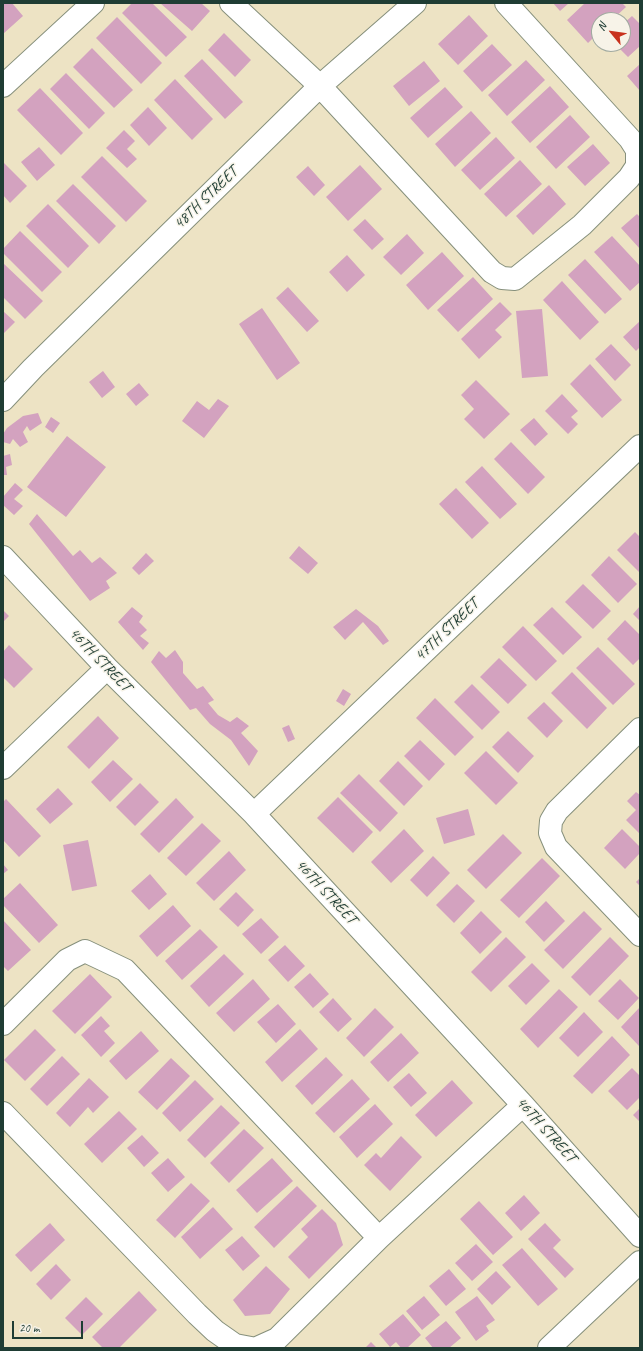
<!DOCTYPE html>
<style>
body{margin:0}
#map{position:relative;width:643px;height:1351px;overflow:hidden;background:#ede3c4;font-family:Caveat,sans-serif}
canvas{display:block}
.frame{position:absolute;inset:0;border:4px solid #1f3d34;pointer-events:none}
.north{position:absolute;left:591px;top:12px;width:40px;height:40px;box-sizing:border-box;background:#f7f3e8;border:1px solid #a1aaa0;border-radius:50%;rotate:299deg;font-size:11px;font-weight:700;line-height:16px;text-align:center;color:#1f3d34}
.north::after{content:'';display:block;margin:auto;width:14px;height:18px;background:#c8321e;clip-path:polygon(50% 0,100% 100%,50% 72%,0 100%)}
.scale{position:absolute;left:12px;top:1321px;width:71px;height:18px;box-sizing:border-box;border:2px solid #1f3d34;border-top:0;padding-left:5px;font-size:12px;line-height:14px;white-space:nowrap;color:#1f3d34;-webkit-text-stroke:3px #f7f3e8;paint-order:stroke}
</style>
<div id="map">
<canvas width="643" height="1351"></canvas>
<div class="frame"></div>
<div class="north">N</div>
<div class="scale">20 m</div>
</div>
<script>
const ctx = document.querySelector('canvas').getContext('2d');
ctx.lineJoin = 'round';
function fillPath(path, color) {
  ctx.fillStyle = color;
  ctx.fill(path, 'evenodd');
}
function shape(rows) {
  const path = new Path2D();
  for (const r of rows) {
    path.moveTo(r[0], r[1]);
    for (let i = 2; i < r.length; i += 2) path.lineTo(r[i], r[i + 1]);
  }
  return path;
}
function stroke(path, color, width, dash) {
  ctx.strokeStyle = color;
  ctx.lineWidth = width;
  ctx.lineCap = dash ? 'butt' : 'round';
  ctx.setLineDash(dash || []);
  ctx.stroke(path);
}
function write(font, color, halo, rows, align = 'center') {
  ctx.font = font + ' Caveat,sans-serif';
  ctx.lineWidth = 3;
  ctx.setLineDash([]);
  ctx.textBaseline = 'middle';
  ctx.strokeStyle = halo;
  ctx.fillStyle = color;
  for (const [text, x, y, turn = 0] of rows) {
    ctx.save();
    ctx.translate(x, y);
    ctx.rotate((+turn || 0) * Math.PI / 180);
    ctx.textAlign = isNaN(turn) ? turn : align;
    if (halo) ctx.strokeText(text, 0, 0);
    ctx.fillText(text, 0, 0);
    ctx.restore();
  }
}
const building = shape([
 [3,3,12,3,23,16,3,34],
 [132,3,152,3,187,37,166,57,122,13],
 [160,3,201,3,210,11,192,31],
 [553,3,569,3,560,11],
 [585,3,622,3,626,7,612,20,599,20,599,32,588,43,567,20],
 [469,15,488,36,458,65,438,44],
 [632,16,640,24,640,46,628,57,615,44,623,44,623,24],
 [117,17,162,63,141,84,96,38],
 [224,33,251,60,235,77,208,50],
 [492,44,512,65,482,92,463,71],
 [92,48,133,90,114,108,73,67],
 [202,59,243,102,225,119,184,76],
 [526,60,545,80,507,116,488,95],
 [424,61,440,81,409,106,393,86],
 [640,64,640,91,627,76],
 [66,73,105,113,89,129,50,89],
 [175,79,213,119,192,140,154,100],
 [550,86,569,107,530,143,511,122],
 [445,87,463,107,428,138,410,118],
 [40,88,83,133,61,155,17,110],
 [148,107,167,128,149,146,130,125],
 [471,111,491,133,455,167,435,144],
 [570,115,590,137,556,169,536,147],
 [124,130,135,141,127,149,137,159,127,168,106,148],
 [496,137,515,158,480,190,461,170],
 [593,144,610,163,585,186,567,167],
 [39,147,55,165,37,181,21,162],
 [102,156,147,201,126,222,81,177],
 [520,160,542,184,506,217,484,194],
 [3,162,27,186,10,203,3,195],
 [360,165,382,189,348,221,326,197],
 [308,166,325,185,314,196,296,177],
 [73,184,116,226,99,244,56,201],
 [549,185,566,204,533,235,516,216],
 [48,204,89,246,68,268,26,226],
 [637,214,640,217,640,249,621,228],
 [365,219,384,239,372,250,353,230],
 [20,231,62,272,42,292,3,253,3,249],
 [407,234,424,253,401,275,383,257],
 [612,236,640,266,640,282,630,291,594,252],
 [442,252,464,276,428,310,406,285],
 [347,255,365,275,347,292,329,272],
 [585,259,622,299,605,314,568,275],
 [3,263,43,301,25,319,3,297],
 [473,277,493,299,458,332,437,310],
 [562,281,599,322,580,340,543,300],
 [288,287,319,321,307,332,276,298],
 [500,302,512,314,495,330,502,337,479,359,461,339],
 [262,308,300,363,277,380,239,324],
 [542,309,548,376,522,378,516,311],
 [3,311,15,322,3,334],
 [640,321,640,347,636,351,623,337],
 [611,344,631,365,615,381,595,359],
 [590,364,622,400,602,418,570,384],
 [103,371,115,387,102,398,89,382],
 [476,380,510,414,484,439,464,419,474,409,461,395],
 [139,383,149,395,136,406,126,394],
 [562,394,578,411,571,417,578,424,568,434,545,411],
 [218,399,229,406,204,438,182,421,197,401,209,410],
 [38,413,42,423,30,431,27,426,23,432,28,442,20,447,13,439,10,444,3,442,3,434,7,428,23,416],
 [51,417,60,423,53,433,45,427],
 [534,418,548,434,535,446,520,430],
 [67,436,106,467,66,517,27,487],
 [511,442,545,477,528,494,494,459],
 [10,454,12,465,6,467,7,475,3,475,3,456],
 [482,466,517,504,500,519,465,482],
 [15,483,23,490,14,499,23,506,14,515,3,505,3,497],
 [456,488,489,523,472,539,439,504],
 [37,514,73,556,80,550,92,563,100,557,117,573,106,581,110,588,90,601,29,524],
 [635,532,640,537,640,573,617,550],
 [299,546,318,563,308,574,289,558],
 [146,553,154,561,139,575,132,568],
 [609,556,637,584,618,603,591,575],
 [583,584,611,611,593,629,565,602],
 [640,606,640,621,633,614],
 [132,607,143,616,139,622,147,630,140,636,149,643,143,650,118,622],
 [552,607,582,637,563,655,533,625],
 [356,609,378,626,389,641,383,645,363,622,345,640,333,627],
 [3,610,9,616,3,622],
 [625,620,640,635,640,658,633,665,607,639],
 [523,626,557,661,536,681,502,647],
 [9,645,33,669,14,688,3,677,3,652],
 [598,647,635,684,613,705,576,668],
 [175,650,183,662,183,673,197,689,203,686,214,700,208,703,218,715,230,722,237,717,249,726,241,733,258,751,249,766,231,740,210,724,196,708,190,710,151,662,159,651,166,658],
 [499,658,527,685,508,704,480,677],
 [572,672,607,708,587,729,551,693],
 [472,684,500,712,482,730,454,702],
 [343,689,351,694,344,706,336,701],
 [435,698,474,737,455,756,416,718],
 [544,702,563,721,547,738,527,718],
 [98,716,119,738,89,769,67,747],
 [289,725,295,739,288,742,282,728],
 [508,731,534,756,518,773,492,747],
 [420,740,445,764,429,781,404,756],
 [486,751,518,783,496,805,464,773],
 [113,760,133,779,110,802,91,782],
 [398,761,423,786,404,806,379,781],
 [359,774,398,813,380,832,340,793],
 [140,783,159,802,135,826,116,807],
 [58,788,73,804,50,824,36,809],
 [636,792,640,795,640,834,626,820,636,810,627,801],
 [338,797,373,832,353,853,317,818],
 [176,798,194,817,159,853,140,834],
 [6,799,41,836,19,857,3,840,3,802],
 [468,809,475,835,444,844,436,818],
 [202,823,221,841,186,876,167,858],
 [404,829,424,851,391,883,371,862],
 [622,829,640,847,640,853,625,869,604,848],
 [503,834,522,853,486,889,467,870],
 [88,840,97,886,72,891,63,845],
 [229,851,246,870,214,901,196,883],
 [433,856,450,873,427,897,410,880],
 [542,858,560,876,519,918,500,900],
 [3,864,8,870,3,874],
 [150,874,167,894,149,910,131,891],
 [640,878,640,886,636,882],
 [20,883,58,925,39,943,3,905,3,899],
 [457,884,475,901,454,923,436,905],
 [236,892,254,910,238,927,219,909],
 [546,901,565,921,544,942,525,922],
 [173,905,191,926,157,957,139,936],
 [481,911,502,932,480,954,460,933],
 [584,911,602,929,563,969,544,950],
 [261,918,279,937,261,954,242,934],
 [3,920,31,950,8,971,3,966],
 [200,929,218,947,182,980,165,961],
 [506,937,526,957,491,992,471,972],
 [610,937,629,956,590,996,571,977],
 [285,945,305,966,288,982,268,960],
 [224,954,244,974,209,1007,190,986],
 [532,963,550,981,526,1005,508,986],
 [310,973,329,994,313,1008,294,987],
 [90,974,112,997,75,1034,52,1011],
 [253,979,270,999,234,1032,216,1013],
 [620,979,639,998,618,1020,598,1001],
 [559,989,578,1007,538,1048,520,1029],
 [333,998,352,1019,338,1032,319,1012],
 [278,1004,296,1024,276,1043,257,1022],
 [640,1007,640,1045,639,1046,621,1027],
 [375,1008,394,1027,364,1057,346,1038],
 [584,1012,603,1032,578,1057,559,1038],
 [101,1016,110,1026,104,1031,115,1043,101,1057,81,1035],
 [35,1029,56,1050,25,1081,4,1060],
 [300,1029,318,1049,282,1082,265,1062],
 [141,1031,159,1051,126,1080,109,1061],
 [401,1033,419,1053,388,1082,370,1062],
 [612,1036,630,1055,592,1094,573,1076],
 [62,1056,80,1074,47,1106,30,1089],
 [326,1057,343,1075,312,1105,295,1086],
 [171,1058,190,1076,157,1110,138,1092],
 [632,1068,640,1076,640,1097,627,1110,608,1091],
 [409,1073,427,1093,411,1107,393,1087],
 [89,1078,109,1097,93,1113,88,1107,70,1127,56,1113],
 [352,1079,370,1099,334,1133,315,1113],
 [195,1080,214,1099,180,1132,162,1113],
 [452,1080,473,1103,436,1137,415,1115],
 [375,1104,393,1124,357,1158,339,1137],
 [221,1105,240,1123,205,1158,187,1140],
 [640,1108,640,1122,633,1115],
 [119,1111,137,1129,102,1163,84,1144],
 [244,1129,264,1148,229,1183,210,1163],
 [142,1135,159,1153,144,1167,127,1148],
 [401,1136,422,1157,390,1191,364,1165,376,1153,381,1158],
 [168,1158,185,1177,168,1192,151,1173],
 [272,1158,293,1181,257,1213,236,1190],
 [191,1183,210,1201,175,1238,156,1220],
 [297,1186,317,1206,274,1248,254,1227],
 [524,1195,540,1213,521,1231,505,1213],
 [479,1201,513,1237,493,1255,460,1219],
 [213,1207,233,1229,200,1259,181,1237],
 [322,1209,336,1223,343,1245,309,1279,288,1257,308,1237,301,1229],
 [50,1223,65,1240,31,1272,15,1255],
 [545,1223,561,1240,553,1248,574,1269,565,1278,528,1239],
 [242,1236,260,1256,243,1271,225,1250],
 [476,1244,493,1262,472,1281,455,1263],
 [522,1248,558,1289,538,1306,502,1265],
 [56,1264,71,1280,51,1300,36,1284],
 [266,1266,290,1289,270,1314,245,1316,233,1300],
 [449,1269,466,1289,446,1306,429,1286],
 [496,1271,511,1287,492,1305,477,1289],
 [139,1291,157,1310,119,1348,103,1348,92,1337],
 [424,1296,440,1315,422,1330,406,1311],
 [477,1296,495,1320,486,1326,489,1331,476,1341,455,1312],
 [86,1297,103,1314,82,1335,65,1318],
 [403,1314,421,1335,407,1348,401,1348,396,1342,390,1347,379,1334],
 [446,1321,461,1338,449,1348,433,1348,425,1338],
 [371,1342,377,1348,365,1348]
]);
const street = shape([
 [231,3,320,86,492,272,502,278,515,279,582,225,629,178,637,166,637,150,630,139,506,3],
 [3,86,93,3],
 [3,400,33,368,320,86,415,3],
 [3,557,107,668,254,814,523,1105,640,1236],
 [640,729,557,811,551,821,550,833,556,847,640,935],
 [3,768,107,668],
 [254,814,640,446],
 [3,1024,67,960,85,951,125,970,379,1238],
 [3,1113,197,1314,215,1331,235,1345,251,1348],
 [257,1348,277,1339,379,1238,523,1105],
 [549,1348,640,1262]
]);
const streetNames = [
 ["48TH STREET",206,198,-44],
 ["47TH STREET",447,630,-44],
 ["46TH STREET",100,660,46],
 ["46TH STREET",326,892,47],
 ["46TH STREET",546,1130,48]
];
fillPath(building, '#d3a2bf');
stroke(street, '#86907c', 24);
stroke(street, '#fff', 22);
write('16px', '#1f3d34', '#f7f3e8', streetNames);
</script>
